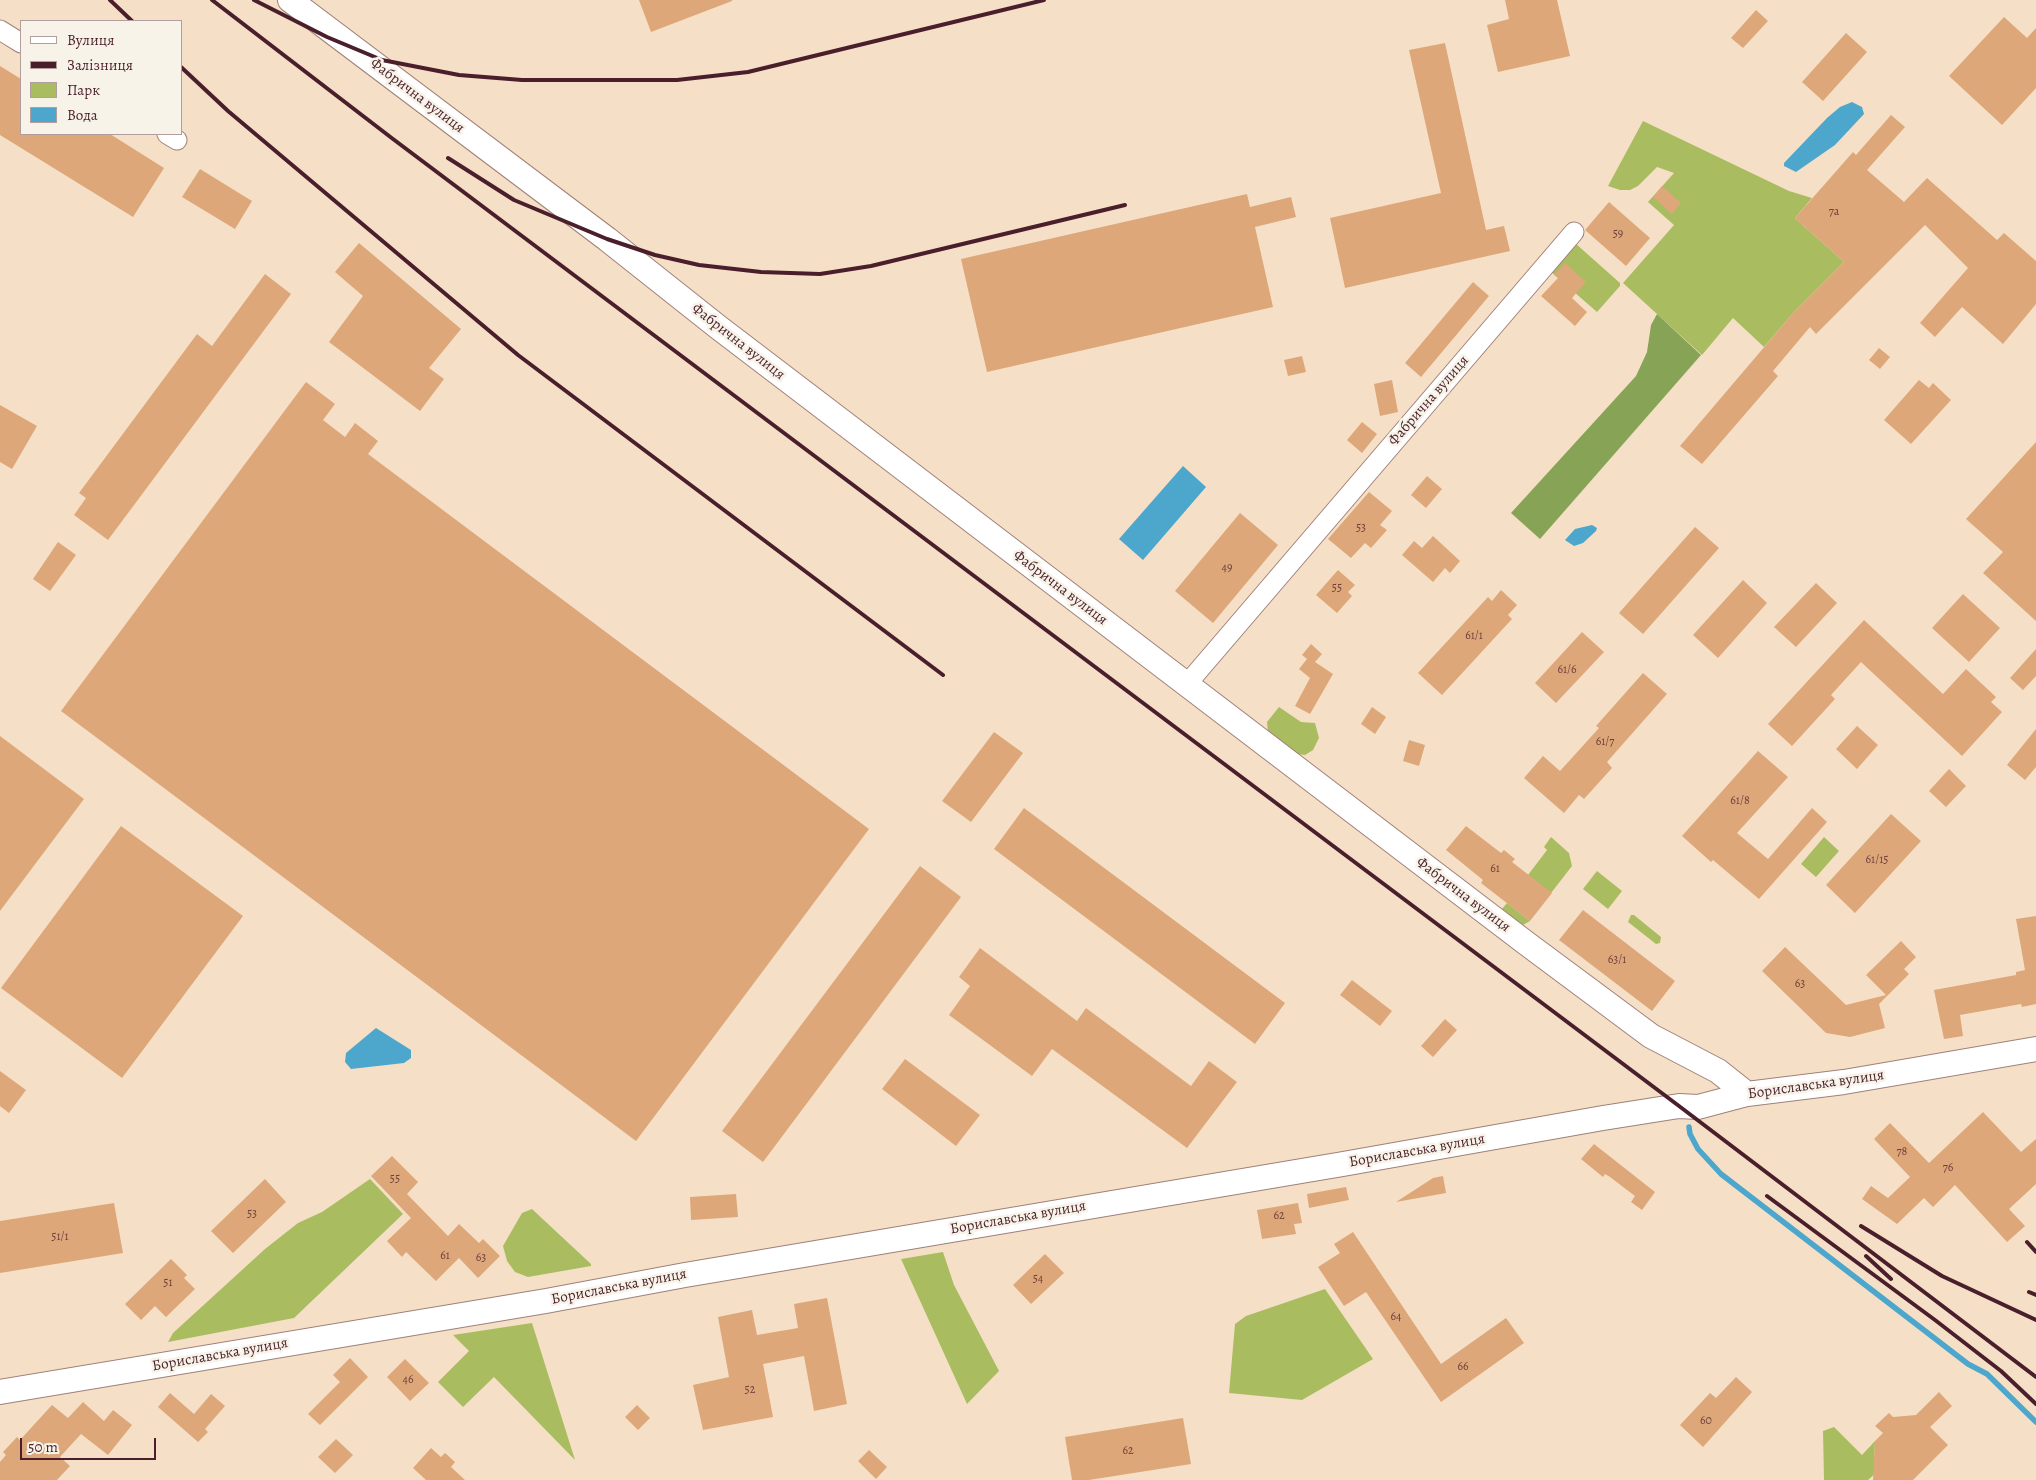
<!DOCTYPE html>
<meta charset="utf-8">
<style>
body{margin:0}
#map{position:relative;width:2036px;height:1480px;overflow:hidden;background:#f5e0c7;font-family:Alegreya,serif}
canvas{display:block}
.legend{position:absolute;left:20px;top:20px;width:162px;height:115px;box-sizing:border-box;background:#f7f3e8;border:1px solid #b29e9c;margin:0;padding:6px 9px;list-style:none;font-size:15px;color:#4a1f2b}
.legend li{display:flex;align-items:center;gap:10px;height:25px}
.legend b{width:25px;border:1px solid #b29e9c}
.scale{position:absolute;left:20px;top:1438px;width:136px;height:22px;box-sizing:border-box;border:2px solid #4a1f2b;border-top:0;padding-left:6px;font-size:15px;line-height:18px;white-space:nowrap;color:#4a1f2b;-webkit-text-stroke:4px #f7f3e8;paint-order:stroke}
</style>
<div id="map">
<canvas width="2036" height="1480"></canvas>
<ul class="legend">
<li><b style="height:6px;background:#fff"></b>Вулиця</li>
<li><b style="height:6px;background:#4a1f2b"></b>Залізниця</li>
<li><b style="height:14px;background:#aabc60"></b>Парк</li>
<li><b style="height:14px;background:#4da6cb"></b>Вода</li>
</ul>
<div class="scale">50 m</div>
</div>
<script>
const ctx = document.querySelector('canvas').getContext('2d');
ctx.lineJoin = 'round';
function fillPath(path, color) {
  ctx.fillStyle = color;
  ctx.fill(path, 'evenodd');
}
function shape(rows) {
  const path = new Path2D();
  for (const r of rows) {
    path.moveTo(r[0], r[1]);
    for (let i = 2; i < r.length; i += 2) path.lineTo(r[i], r[i + 1]);
  }
  return path;
}
function stroke(path, color, width, dash) {
  ctx.strokeStyle = color;
  ctx.lineWidth = width;
  ctx.lineCap = dash ? 'butt' : 'round';
  ctx.setLineDash(dash || []);
  ctx.stroke(path);
}
function write(font, color, halo, rows, align = 'center') {
  ctx.font = font + ' Alegreya,serif';
  ctx.lineWidth = 5;
  ctx.setLineDash([]);
  ctx.textBaseline = 'middle';
  ctx.strokeStyle = halo;
  ctx.fillStyle = color;
  for (const [text, x, y, turn = 0] of rows) {
    ctx.save();
    ctx.translate(x, y);
    ctx.rotate((+turn || 0) * Math.PI / 180);
    ctx.textAlign = isNaN(turn) ? turn : align;
    if (halo) ctx.strokeText(text, 0, 0);
    ctx.fillText(text, 0, 0);
    ctx.restore();
  }
}
const green = shape([
 [1643,121,1789,191,1812,198,1795,218,1844,262,1794,312,1764,347,1733,318,1702,355,1623,283,1674,225,1648,202,1674,173,1657,167,1638,186,1630,190,1620,190,1608,186],
 [1575,243,1620,283,1620,286,1597,312,1550,271],
 [1279,707,1301,722,1315,723,1319,738,1313,750,1305,755,1297,754,1268,733,1267,722],
 [1551,837,1569,853,1572,866,1551,893,1528,875,1547,850,1544,847],
 [1824,837,1839,851,1816,877,1801,864],
 [1597,871,1622,891,1608,909,1583,889],
 [1507,903,1530,921,1523,925,1502,909],
 [1631,915,1634,915,1661,937,1660,943,1656,944,1628,922],
 [370,1179,403,1214,294,1318,168,1342,173,1333,265,1249,298,1223,322,1212],
 [532,1209,591,1264,591,1266,528,1277,515,1272,507,1261,503,1246,522,1213],
 [943,1252,954,1285,999,1371,967,1404,901,1259],
 [1325,1289,1373,1359,1302,1400,1229,1393,1235,1324,1246,1316],
 [532,1323,575,1460,494,1377,463,1407,438,1382,469,1351,453,1335],
 [1834,1427,1862,1455,1875,1441,1874,1467,1878,1471,1868,1480,1824,1480,1823,1431]
]);
const forest = shape([
 [1657,314,1701,355,1540,539,1511,513,1636,376,1647,352,1651,325]
]);
const water = shape([
 [1852,102,1862,107,1864,114,1835,145,1796,172,1784,166,1784,163,1827,118,1840,107],
 [1183,466,1206,487,1143,560,1119,539],
 [1592,525,1597,528,1596,531,1583,543,1574,546,1565,540,1575,529],
 [376,1028,411,1050,411,1058,404,1063,351,1069,345,1062,346,1053]
]);
const stream = shape([
 [1689,1127,1690,1134,1698,1149,1721,1174,1968,1364,1987,1374,2036,1422]
]);
const building = shape([
 [639,0,732,0,732,1,651,32],
 [1505,0,1557,0,1570,56,1498,72,1487,25,1509,19],
 [1756,10,1768,21,1743,48,1731,38],
 [2004,17,2027,38,2036,28,2036,88,2002,125,1949,76],
 [1846,33,1867,52,1823,101,1802,82],
 [1445,43,1486,230,1504,226,1510,251,1345,288,1330,218,1441,193,1409,50],
 [0,66,21,79,21,134,110,134,164,168,133,217,0,135],
 [1891,115,1905,127,1867,170,1904,202,1927,178,1997,240,2004,233,2036,261,2036,304,2003,344,1962,307,1935,337,1920,323,1968,268,1925,225,1816,334,1810,327,1773,371,1778,376,1702,464,1680,446,1794,312,1844,262,1795,218,1853,152,1856,155],
 [200,169,252,201,235,229,182,197],
 [1662,186,1681,203,1672,214,1653,197],
 [1247,194,1250,207,1291,197,1296,217,1255,227,1273,307,987,372,961,259],
 [1609,202,1650,238,1626,266,1585,230],
 [359,243,461,329,429,368,444,379,420,411,329,342,363,296,335,272],
 [1565,263,1586,282,1572,298,1587,312,1575,326,1541,296,1558,278,1554,275],
 [265,274,291,294,108,540,74,515,86,498,79,493,197,334,212,346],
 [1473,282,1489,296,1421,377,1405,363],
 [1879,348,1890,357,1880,369,1869,360],
 [1302,356,1306,372,1288,376,1284,360],
 [1392,380,1398,412,1380,416,1374,384],
 [1919,380,1929,388,1933,383,1951,400,1911,444,1884,420],
 [306,382,335,404,323,420,345,437,355,423,378,441,368,454,869,829,636,1141,61,711],
 [0,405,37,426,12,469,0,462],
 [1362,422,1377,434,1362,453,1347,440],
 [2036,442,2036,621,1983,573,2003,552,1966,519],
 [1427,476,1442,489,1426,508,1411,495],
 [1369,492,1392,511,1380,525,1387,530,1371,548,1365,543,1351,558,1328,539],
 [1240,513,1278,545,1213,623,1175,591],
 [1695,527,1719,548,1643,634,1619,613],
 [1433,536,1460,561,1450,573,1445,568,1433,582,1402,555,1414,541,1422,548],
 [58,542,76,555,50,591,33,579],
 [1338,570,1355,585,1348,592,1352,596,1337,613,1316,595],
 [1743,580,1767,603,1718,658,1693,635],
 [1816,583,1837,603,1796,647,1774,627],
 [1501,590,1517,605,1508,615,1512,619,1442,695,1418,673,1488,597,1492,601],
 [1963,594,2000,628,1969,662,1932,628],
 [1864,620,1943,694,1966,669,1996,697,1991,702,2002,712,1962,756,1861,662,1831,695,1835,699,1792,746,1768,724],
 [1582,632,1604,652,1556,703,1535,683],
 [1311,644,1322,654,1315,662,1333,674,1310,714,1295,706,1310,678,1299,669,1307,659,1302,655],
 [2036,649,2036,676,2023,690,2010,678],
 [1643,673,1667,694,1607,762,1612,768,1584,799,1579,795,1564,813,1524,778,1543,756,1560,771,1599,728,1596,726],
 [1372,707,1386,717,1375,734,1361,724],
 [1857,726,1878,745,1857,769,1836,749],
 [2036,729,2036,767,2025,780,2007,765],
 [994,732,1023,753,971,822,942,801],
 [0,736,84,799,0,911],
 [1409,740,1425,745,1419,766,1403,761],
 [1758,751,1788,777,1737,833,1768,859,1812,808,1827,822,1759,899,1713,860,1711,862,1682,836],
 [1949,769,1966,786,1946,807,1929,791],
 [1024,808,1285,1003,1255,1044,994,849],
 [1891,814,1921,841,1855,913,1826,885],
 [121,826,243,916,122,1078,1,988],
 [1466,826,1501,853,1504,850,1515,859,1512,862,1552,893,1530,921,1481,883,1483,880,1446,850],
 [920,866,961,897,763,1162,722,1131],
 [1583,910,1675,981,1652,1011,1559,940],
 [2036,916,2036,1004,2022,1007,2021,1004,1960,1015,1963,1036,1944,1039,1934,990,2016,975,2016,972,2025,970,2016,919],
 [1901,941,1916,957,1904,969,1909,974,1879,1004,1885,1028,1850,1037,1826,1033,1762,971,1785,947,1846,1005,1886,995,1866,975],
 [980,948,1077,1021,1086,1008,1191,1086,1209,1061,1237,1082,1187,1148,1052,1049,1032,1076,949,1015,970,986,959,977],
 [1352,980,1392,1011,1380,1026,1340,995],
 [1445,1019,1457,1030,1433,1057,1421,1046],
 [905,1059,980,1115,956,1146,882,1089],
 [0,1071,26,1090,9,1113,0,1106],
 [1983,1112,2021,1152,2036,1139,2036,1184,2009,1209,2025,1226,2007,1242,1955,1185,1933,1207,1924,1198,1897,1224,1862,1199,1871,1186,1888,1198,1910,1177,1874,1139,1890,1123,1929,1163],
 [1594,1144,1655,1192,1642,1210,1631,1202,1635,1196,1610,1177,1605,1174,1603,1177,1581,1159],
 [392,1156,418,1182,407,1194,448,1236,459,1224,479,1243,483,1239,500,1256,478,1278,459,1258,436,1281,406,1252,402,1257,387,1241,411,1218,371,1176],
 [1443,1176,1446,1193,1396,1202,1433,1178],
 [265,1179,286,1202,233,1253,211,1231],
 [1346,1187,1349,1200,1309,1208,1307,1194],
 [736,1194,738,1217,691,1220,690,1197],
 [114,1203,123,1253,0,1273,0,1221],
 [1298,1203,1302,1223,1294,1224,1296,1234,1262,1239,1257,1210],
 [1353,1232,1441,1364,1506,1318,1524,1343,1441,1402,1366,1292,1344,1306,1318,1267,1340,1253,1334,1244],
 [1045,1254,1064,1273,1031,1304,1013,1285],
 [171,1259,187,1275,184,1278,195,1289,166,1317,155,1306,141,1320,125,1304],
 [827,1298,847,1404,814,1411,804,1356,763,1364,773,1417,703,1430,693,1385,729,1377,718,1317,752,1310,757,1335,798,1328,794,1304],
 [350,1358,368,1377,320,1425,308,1414,340,1382,333,1375],
 [405,1359,429,1383,410,1401,387,1377],
 [1736,1377,1752,1392,1703,1447,1680,1425,1710,1393,1716,1398],
 [1939,1392,1952,1406,1930,1427,1948,1445,1913,1480,1873,1480,1875,1441,1883,1433,1875,1426,1889,1413,1893,1417,1916,1415],
 [170,1393,194,1414,211,1394,225,1406,205,1429,208,1432,198,1442,158,1407],
 [83,1402,104,1421,113,1410,132,1425,108,1455,81,1434,60,1457,70,1466,57,1480,0,1480,0,1462,6,1455,3,1452,17,1437,20,1440,52,1405,68,1418],
 [637,1405,650,1418,638,1430,625,1417],
 [1183,1418,1191,1464,1089,1480,1072,1480,1065,1437],
 [336,1439,353,1455,335,1473,318,1457],
 [431,1448,441,1457,445,1453,455,1462,451,1467,465,1480,426,1480,413,1468],
 [869,1450,887,1467,876,1479,858,1461]
]);
const minor = shape([
 [0,30,21,43],
 [167,134,177,140],
 [1187,684,1574,232]
]);
const tertiary = shape([
 [290,0,607,239,718,327,1526,943,1651,1036,1718,1071,1747,1094],
 [0,1392,546,1301,685,1275,1343,1164,1603,1118,1679,1106,1698,1107,1747,1094,1844,1082,2036,1049]
]);
const rail = shape([
 [110,0,132,21],
 [212,0,393,139,1679,1106,2036,1377],
 [254,0,327,37,382,60,459,75,522,80,677,80,748,72,1044,0],
 [181,67,228,111,518,355,943,675],
 [448,158,514,200,607,239,655,255,699,265,761,272,820,274,871,266,1125,205],
 [1767,1196,1935,1320,2001,1371,2036,1404],
 [1861,1226,1942,1276,2036,1320],
 [2027,1242,2036,1252],
 [1866,1256,1891,1279],
 [2029,1292,2036,1295]
]);
const numberNames = [
 ["7а",1834,212],
 ["59",1618,234],
 ["53",1361,528],
 ["49",1227,568],
 ["55",1337,588],
 ["61/1",1474,636],
 ["61/6",1567,670],
 ["61/7",1605,742],
 ["61/8",1740,801],
 ["61/15",1877,860],
 ["61",1495,869],
 ["63/1",1617,960],
 ["63",1800,984],
 ["78",1902,1152],
 ["76",1948,1168],
 ["55",395,1179],
 ["53",252,1214],
 ["62",1279,1216],
 ["51/1",60,1237],
 ["61",445,1256],
 ["63",481,1258],
 ["54",1038,1279],
 ["51",168,1283],
 ["64",1396,1317],
 ["66",1463,1367],
 ["46",408,1380],
 ["52",750,1390],
 ["60",1706,1421],
 ["62",1128,1451]
];
const streetNames = [
 ["Фабрична вулиця",417,96,37],
 ["Фабрична вулиця",738,342,38],
 ["Фабрична вулиця",1429,401,-49],
 ["Фабрична вулиця",1060,588,37],
 ["Фабрична вулиця",1463,895,37],
 ["Бориславська вулиця",1816,1085,-8],
 ["Бориславська вулиця",1417,1151,-10],
 ["Бориславська вулиця",1018,1218,-10],
 ["Бориславська вулиця",619,1287,-11],
 ["Бориславська вулиця",220,1355,-10]
];
fillPath(green, '#aabc60');
fillPath(forest, '#87a456');
fillPath(water, '#4da6cb');
stroke(stream, '#4da6cb', 5.5);
fillPath(building, '#dda779');
stroke(minor, '#a08079', 21);
stroke(tertiary, '#a08079', 26);
stroke(minor, '#fff', 19);
stroke(tertiary, '#fff', 24);
stroke(rail, '#4a1f2b', 4);
write('12px', '#6f413e', null, numberNames);
write('15px', '#4a1f2b', '#f7f3e8', streetNames);
</script>
